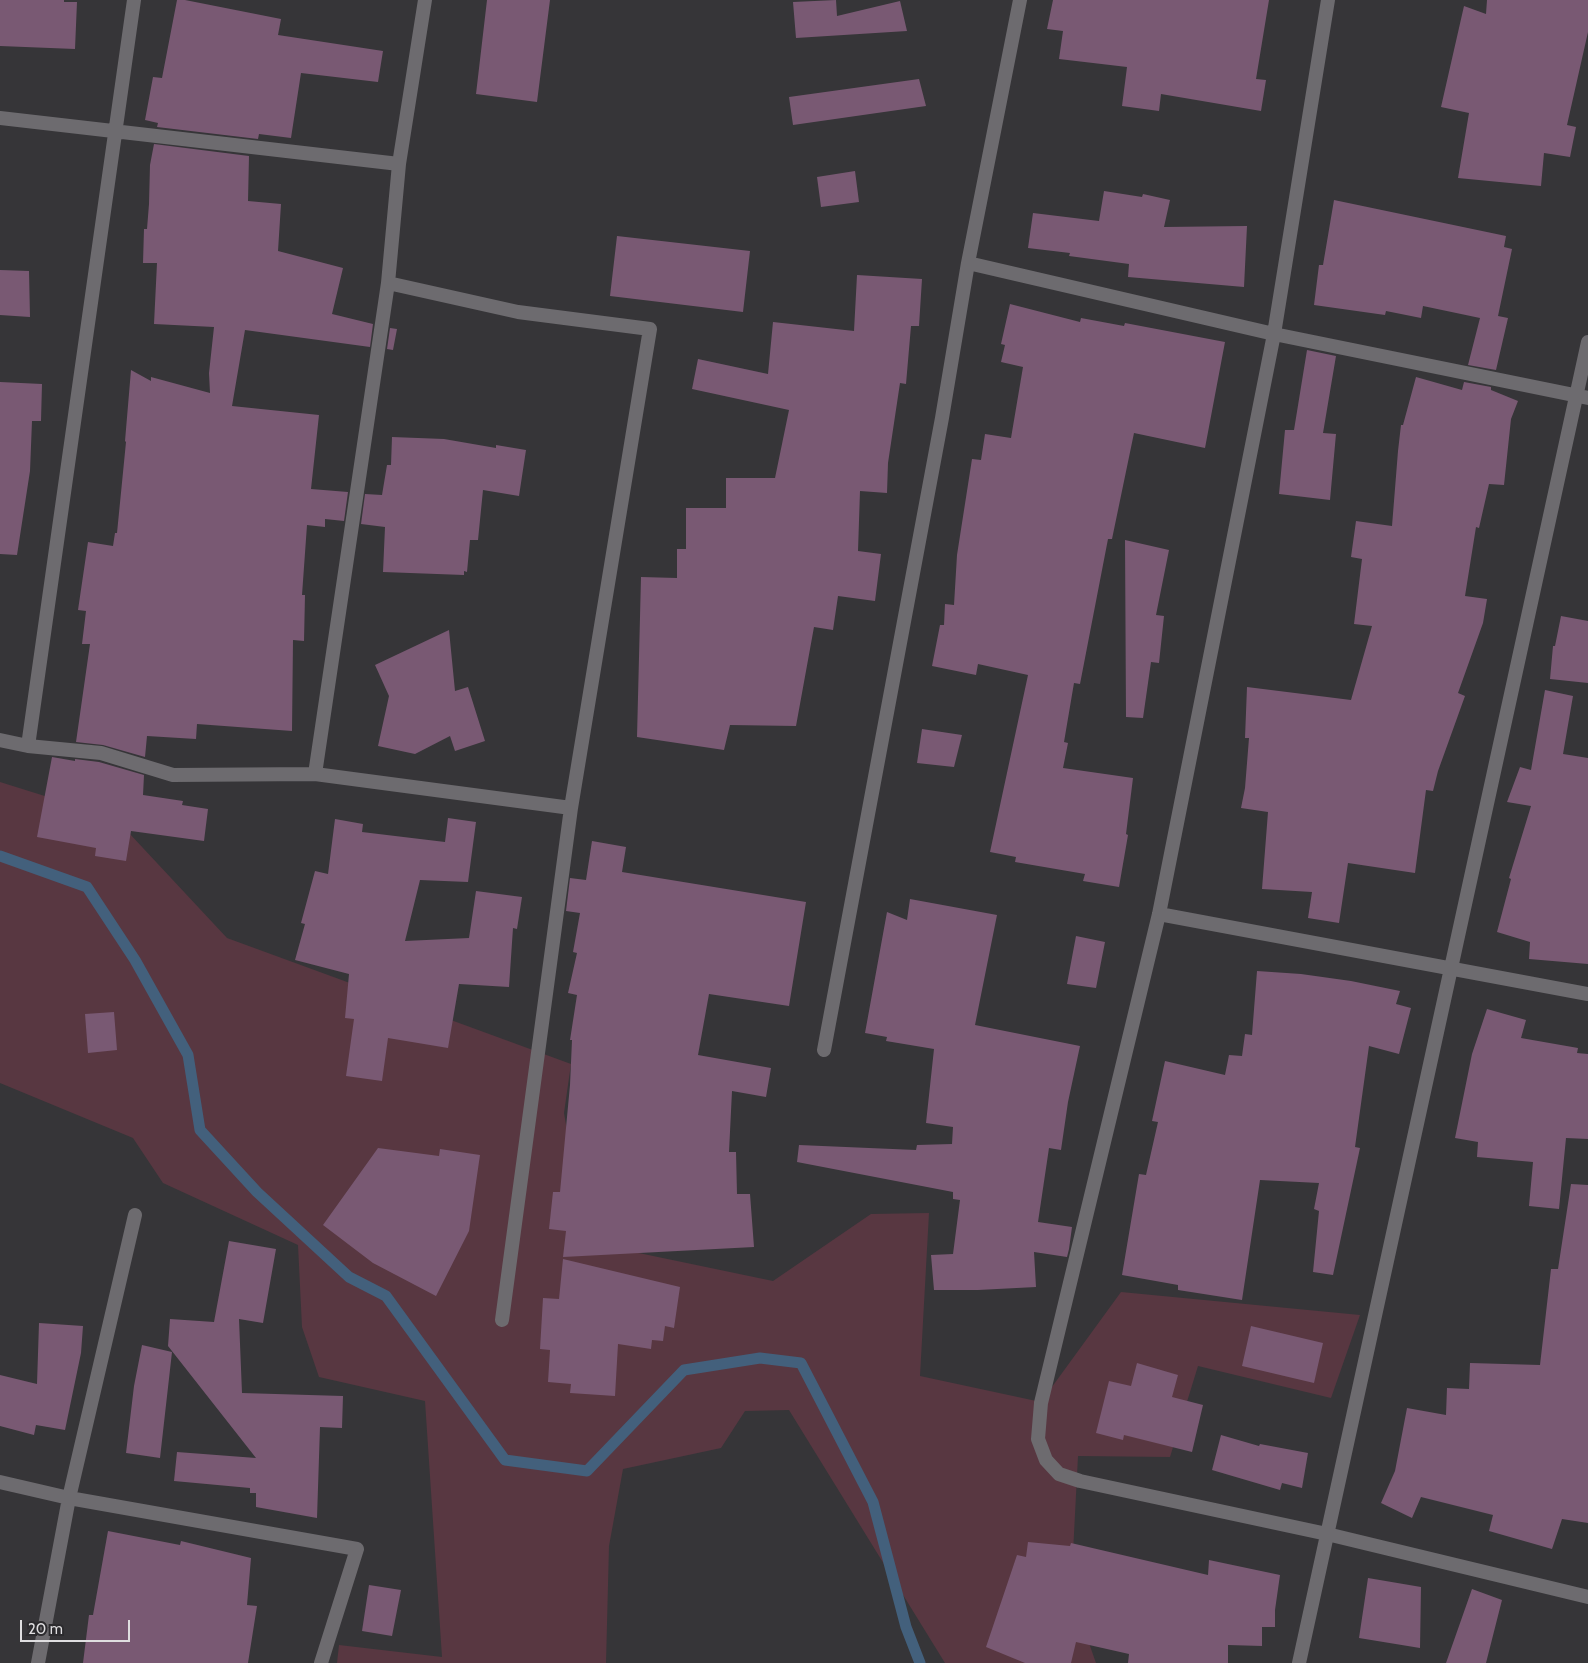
<!DOCTYPE html>
<style>
body{margin:0}
#map{position:relative;width:1588px;height:1663px;overflow:hidden;background:#363538;font-family:Cabin,sans-serif}
canvas{display:block}
.scale{position:absolute;left:20px;top:1620px;width:110px;height:22px;box-sizing:border-box;border:2px solid #dfdee0;border-top:0;padding-left:6px;font-size:15px;line-height:18px;white-space:nowrap;color:#dfdee0;-webkit-text-stroke:4px #2c2b2e;paint-order:stroke}
</style>
<div id="map">
<canvas width="1588" height="1663"></canvas>
<div class="scale">20 m</div>
</div>
<script>
const ctx = document.querySelector('canvas').getContext('2d');
ctx.lineJoin = 'round';
function fillPath(path, color) {
  ctx.fillStyle = color;
  ctx.fill(path, 'evenodd');
}
function shape(rows) {
  const path = new Path2D();
  for (const r of rows) {
    path.moveTo(r[0], r[1]);
    for (let i = 2; i < r.length; i += 2) path.lineTo(r[i], r[i + 1]);
  }
  return path;
}
function stroke(path, color, width, dash) {
  ctx.strokeStyle = color;
  ctx.lineWidth = width;
  ctx.lineCap = dash ? 'butt' : 'round';
  ctx.setLineDash(dash || []);
  ctx.stroke(path);
}
const green = shape([
 [0,782,115,818,227,938,571,1064,564,1113,586,1242,773,1281,871,1214,929,1213,920,1376,1041,1402,1121,1292,1360,1315,1331,1398,1198,1366,1170,1457,1078,1456,1071,1592,1096,1663,945,1663,789,1410,745,1411,721,1448,623,1469,609,1546,606,1663,337,1663,339,1645,442,1657,425,1401,319,1377,302,1327,298,1245,163,1183,133,1138,0,1083]
]);
const stream = shape([
 [0,856,87,887,135,960,188,1055,200,1130,257,1192,349,1277,386,1296,505,1460,587,1471,684,1370,760,1358,801,1363,873,1502,906,1627,920,1663]
]);
const building = shape([
 [0,0,64,0,64,2,77,2,75,49,0,46],
 [177,0,185,0,281,19,278,35,383,51,378,82,301,73,291,138,259,134,258,139,157,127,158,123,145,120,153,77,162,78],
 [487,0,550,0,537,102,476,94],
 [836,0,837,16,900,1,907,31,796,38,793,2],
 [1053,0,1269,0,1256,79,1266,80,1261,111,1161,94,1159,111,1122,106,1127,67,1059,59,1063,31,1047,29],
 [1487,0,1588,0,1588,32,1567,125,1576,127,1570,157,1544,153,1541,186,1458,178,1469,113,1441,107,1464,6,1486,14],
 [919,79,926,106,793,125,789,97],
 [154,144,249,156,248,201,281,204,278,251,343,268,332,314,373,324,370,347,245,330,232,406,319,415,311,489,348,492,344,521,325,519,325,527,307,525,302,595,305,595,304,641,293,640,292,731,197,724,196,739,147,736,145,757,103,745,76,742,90,644,82,644,86,611,78,610,88,542,113,546,115,533,117,533,126,442,125,441,131,370,151,381,151,377,210,393,209,373,214,327,154,324,157,263,143,263,144,229,147,229,149,204,150,165],
 [855,171,859,202,821,207,817,177],
 [1104,191,1142,197,1143,194,1170,200,1164,227,1247,226,1244,287,1128,277,1129,264,1069,256,1070,253,1028,248,1033,213,1099,221],
 [1334,200,1506,236,1504,247,1512,249,1498,316,1508,318,1496,370,1468,365,1480,318,1423,306,1421,318,1386,311,1385,315,1314,305,1319,265,1323,265],
 [617,236,750,251,743,312,610,296],
 [0,270,29,271,30,317,0,315],
 [857,275,922,279,919,326,911,326,906,384,900,383,888,463,887,493,860,491,858,551,881,554,875,601,838,596,833,630,814,627,796,726,730,725,724,750,637,737,641,577,677,578,677,549,686,549,686,508,726,508,726,478,775,478,789,410,692,389,698,359,768,374,773,322,854,331],
 [1010,304,1080,322,1081,318,1124,326,1125,323,1225,342,1205,448,1134,433,1112,539,1108,539,1080,684,1074,683,1064,742,1068,743,1063,768,1133,778,1126,834,1128,835,1119,887,1083,881,1085,874,1015,862,1016,857,990,852,1028,675,978,664,976,675,932,666,940,625,944,625,945,604,954,605,957,555,972,459,981,460,985,434,1011,438,1023,367,1001,362,1005,345,1001,344],
 [390,328,397,329,393,350,387,349],
 [1307,350,1336,356,1323,433,1336,434,1330,500,1279,494,1285,430,1294,430],
 [1416,377,1462,390,1464,382,1491,387,1491,390,1518,401,1511,419,1504,485,1489,484,1479,528,1476,527,1465,596,1487,599,1483,623,1458,693,1465,696,1438,771,1433,791,1426,790,1415,873,1348,863,1339,923,1308,918,1312,892,1262,889,1268,812,1241,808,1245,788,1249,738,1245,738,1247,687,1351,700,1372,626,1354,624,1362,559,1351,557,1356,521,1392,526,1398,451,1401,425,1403,425],
 [0,382,42,384,41,421,32,421,30,471,17,555,0,554],
 [392,437,444,439,496,448,496,445,526,450,519,496,483,490,478,540,470,540,467,572,464,571,464,575,383,572,385,527,361,524,365,494,382,495,387,465,391,465],
 [1125,540,1169,550,1156,615,1164,616,1159,663,1151,662,1143,718,1126,717],
 [1561,616,1588,621,1588,683,1550,679,1553,646,1555,646],
 [449,630,455,691,468,687,485,741,455,751,450,736,415,754,378,746,389,696,375,665],
 [1545,690,1573,696,1563,754,1588,758,1588,964,1529,959,1530,942,1497,932,1511,879,1509,878,1531,806,1507,802,1520,767,1531,770],
 [922,729,962,735,954,767,917,763],
 [52,757,75,761,75,759,99,762,144,775,143,795,183,801,182,805,208,809,204,841,131,831,126,861,95,856,96,848,37,837],
 [448,818,476,822,468,882,420,880,405,941,469,938,476,891,522,897,517,929,513,928,509,987,459,984,448,1048,388,1038,382,1081,346,1076,354,1019,345,1018,349,974,295,960,305,924,301,923,315,871,328,874,335,819,363,824,362,832,445,842],
 [592,841,626,847,622,872,806,902,789,1006,709,994,698,1055,771,1068,766,1097,732,1091,729,1152,736,1152,737,1194,750,1194,754,1247,563,1257,566,1231,549,1229,553,1192,560,1192,570,1085,572,1040,570,1040,577,995,568,993,577,953,573,952,580,913,566,911,570,878,586,880],
 [910,899,997,915,975,1025,1080,1046,1068,1102,1061,1150,1049,1148,1038,1222,1072,1227,1069,1249,1067,1257,1034,1252,1036,1287,978,1290,934,1290,931,1255,953,1254,960,1200,953,1199,953,1192,797,1162,799,1145,916,1150,917,1145,952,1144,953,1127,926,1123,934,1049,886,1041,887,1037,865,1033,887,912,907,920],
 [1076,936,1105,942,1096,988,1067,984],
 [1257,971,1301,974,1351,981,1400,991,1396,1004,1411,1008,1399,1054,1369,1046,1355,1147,1360,1148,1333,1275,1313,1272,1319,1211,1314,1209,1319,1183,1260,1180,1242,1300,1178,1290,1178,1285,1122,1275,1139,1174,1146,1175,1158,1122,1152,1121,1165,1061,1225,1075,1229,1055,1242,1056,1245,1034,1252,1035],
 [1487,1009,1526,1020,1521,1038,1578,1048,1577,1053,1588,1054,1588,1139,1566,1138,1559,1209,1529,1206,1533,1162,1477,1157,1478,1142,1455,1138,1472,1054],
 [114,1012,117,1050,88,1053,85,1014],
 [378,1148,439,1156,440,1149,480,1155,469,1231,436,1296,373,1263,323,1225],
 [1571,1184,1588,1185,1588,1523,1562,1519,1552,1549,1489,1531,1493,1515,1421,1497,1412,1518,1381,1503,1395,1471,1407,1408,1446,1415,1447,1388,1469,1389,1470,1363,1540,1365,1551,1269,1558,1269],
 [229,1241,276,1249,263,1323,239,1319,242,1393,343,1396,342,1428,320,1427,317,1518,256,1507,256,1493,250,1493,250,1488,174,1481,177,1452,256,1458,168,1346,170,1319,214,1322],
 [563,1259,680,1287,674,1328,665,1326,663,1341,652,1340,651,1349,618,1344,615,1396,570,1393,571,1384,548,1382,550,1350,540,1349,543,1298,559,1299],
 [39,1323,83,1326,81,1353,65,1430,36,1425,34,1435,0,1426,0,1375,37,1384],
 [1251,1326,1323,1343,1314,1383,1242,1366],
 [142,1345,172,1352,160,1458,126,1453,134,1386],
 [1137,1363,1178,1375,1172,1397,1203,1405,1192,1452,1124,1435,1123,1440,1096,1433,1109,1381,1131,1386],
 [1221,1435,1259,1446,1260,1444,1308,1453,1302,1488,1282,1483,1280,1490,1212,1470],
 [108,1531,180,1545,181,1541,251,1558,247,1605,257,1606,248,1663,83,1663,89,1615,93,1615],
 [1028,1542,1070,1546,1071,1543,1208,1575,1209,1560,1280,1575,1275,1610,1275,1627,1262,1627,1262,1646,1228,1645,1228,1663,1128,1663,1129,1654,1076,1642,1071,1663,1025,1663,986,1647,1017,1555,1026,1557],
 [1368,1578,1421,1587,1420,1648,1359,1638],
 [369,1585,401,1590,392,1636,362,1631],
 [1472,1589,1502,1600,1486,1663,1446,1663]
]);
const minor = shape([
 [425,0,399,164,388,283,518,312,650,329,571,808,502,1320],
 [1328,0,1274,334,1159,914,1041,1403,1038,1439,1046,1460,1059,1474,1080,1481,1327,1534,1588,1597],
 [0,118,399,164],
 [968,263,1274,334,1588,398],
 [0,740,28,746,101,753,173,775,315,774,571,808],
 [28,746,134,0],
 [315,774,388,283],
 [1159,914,1588,994],
 [824,1050,942,418,968,263,1020,0],
 [0,1482,69,1498,357,1549,321,1663],
 [38,1663,69,1498,135,1215],
 [1299,1663,1588,342]
]);
fillPath(green, '#583741');
stroke(stream, '#43607c', 11);
fillPath(building, '#795973');
stroke(minor, '#6d6b6f', 14);
</script>
